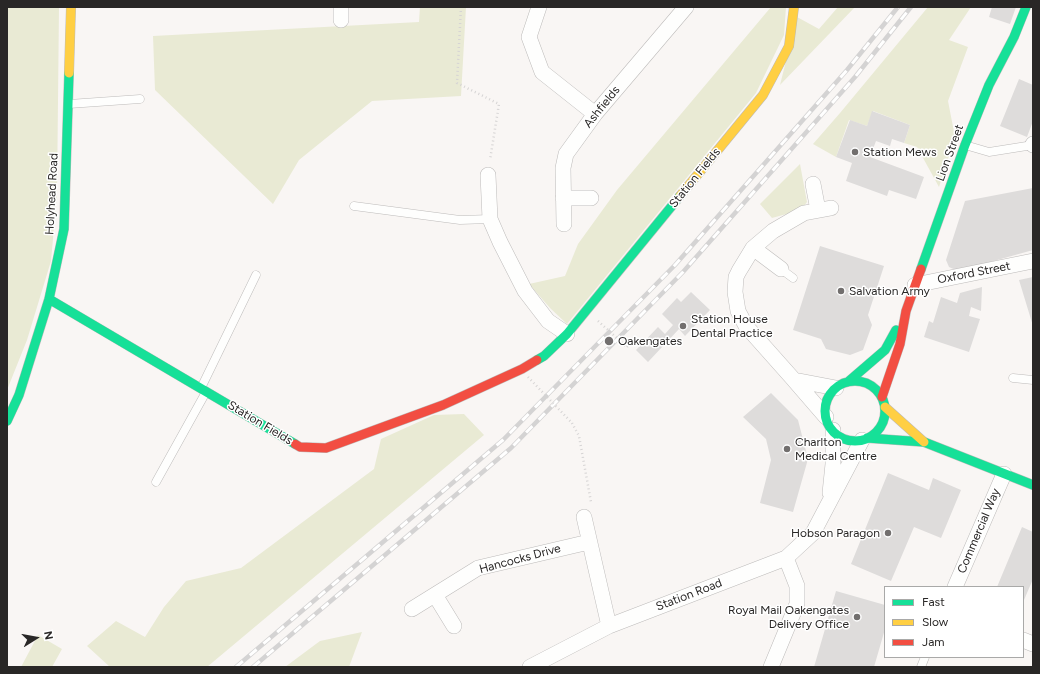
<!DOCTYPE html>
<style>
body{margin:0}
#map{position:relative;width:1040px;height:674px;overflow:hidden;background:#f9f6f4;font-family:Figtree,sans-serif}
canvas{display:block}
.frame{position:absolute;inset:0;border:8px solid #292726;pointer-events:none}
.legend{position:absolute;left:884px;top:586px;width:140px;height:72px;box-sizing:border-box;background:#fff;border:1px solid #a9a9a8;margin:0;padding:5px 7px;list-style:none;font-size:12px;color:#292726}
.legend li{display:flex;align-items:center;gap:8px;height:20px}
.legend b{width:20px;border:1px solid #a9a9a8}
.north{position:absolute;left:16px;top:618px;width:40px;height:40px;-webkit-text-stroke:3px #fff;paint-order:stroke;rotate:79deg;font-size:11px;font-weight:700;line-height:16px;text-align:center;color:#292726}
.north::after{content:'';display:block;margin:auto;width:14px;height:18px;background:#292726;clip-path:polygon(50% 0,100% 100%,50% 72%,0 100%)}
</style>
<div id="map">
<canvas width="1040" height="674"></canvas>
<div class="frame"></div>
<ul class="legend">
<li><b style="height:5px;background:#16e098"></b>Fast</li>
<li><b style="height:5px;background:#ffcf43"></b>Slow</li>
<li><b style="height:5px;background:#f24e42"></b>Jam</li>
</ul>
<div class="north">N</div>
</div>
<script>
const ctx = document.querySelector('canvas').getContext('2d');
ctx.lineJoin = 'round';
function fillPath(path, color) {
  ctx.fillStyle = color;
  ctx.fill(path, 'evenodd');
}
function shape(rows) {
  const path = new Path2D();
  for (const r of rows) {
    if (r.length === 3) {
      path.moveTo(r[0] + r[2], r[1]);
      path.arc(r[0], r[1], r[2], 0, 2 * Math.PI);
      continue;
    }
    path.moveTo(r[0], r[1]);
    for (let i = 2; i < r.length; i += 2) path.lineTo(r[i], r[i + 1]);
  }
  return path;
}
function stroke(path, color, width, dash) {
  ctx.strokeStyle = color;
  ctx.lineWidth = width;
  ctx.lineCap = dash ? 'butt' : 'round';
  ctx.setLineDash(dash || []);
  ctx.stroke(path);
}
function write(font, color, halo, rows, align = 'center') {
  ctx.font = font + ' Figtree,sans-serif';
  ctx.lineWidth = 3;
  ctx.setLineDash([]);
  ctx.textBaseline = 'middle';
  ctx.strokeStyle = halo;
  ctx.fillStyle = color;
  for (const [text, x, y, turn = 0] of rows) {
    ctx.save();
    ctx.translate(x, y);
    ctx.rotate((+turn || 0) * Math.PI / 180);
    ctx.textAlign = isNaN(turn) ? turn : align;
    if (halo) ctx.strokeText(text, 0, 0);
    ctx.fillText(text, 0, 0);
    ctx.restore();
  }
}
const green = shape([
 [7,7,59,7,57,194,51,261,27,340,7,390],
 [420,7,466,7,461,96,372,101,299,160,273,204,155,90,153,36,419,22],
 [771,7,786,7,784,35,756,93,567,324,550,308,529,284,565,276,578,244,617,190],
 [838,7,855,7,780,85,797,17,819,29],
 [928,7,971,7,949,40,968,47,948,101,955,137,939,187,917,147,904,143,910,125,873,111,867,126,849,120,836,157,813,144,840,113],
 [800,164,807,202,801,210,772,218,760,204],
 [464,414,484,435,207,667,110,667,87,646,116,621,145,637,164,607,186,581,241,568,374,469,381,439,434,415],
 [362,632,349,667,285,667,320,641],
 [38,635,62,649,52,667,21,667]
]);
const building = shape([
 [992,7,1016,7,1010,24,989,17],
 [1019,79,1033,85,1033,121,1027,137,1000,126],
 [872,111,910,125,904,143,892,139,890,146,876,141,870,157,924,177,916,199,889,190,887,196,846,181,852,163,836,157,850,120,867,126],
 [1033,188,1033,250,958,271,949,267,946,260,965,201],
 [820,246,884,266,868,315,872,325,863,350,850,355,826,349,821,339,793,330],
 [1033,277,1033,326,1019,280],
 [982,287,981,311,971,307,969,316,980,319,969,352,924,337,929,321,933,323,941,297,957,303,960,293],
 [691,292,710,310,685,336,679,329,648,362,636,350,658,327,665,334,673,325,662,314,677,298,681,302],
 [771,393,798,420,808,459,793,512,760,503,771,460,766,439,743,417],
 [888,473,929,490,933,478,961,490,941,538,914,527,891,581,851,564],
 [1022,527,1033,532,1033,579,1024,600,1023,600,1023,587,997,587],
 [836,591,885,605,885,629,874,667,814,667]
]);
const path = shape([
 [461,7,457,83,499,104,490,160],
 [627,347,637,336],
 [572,423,579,436,591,502]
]);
const lane = shape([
 [69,104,140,99],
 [965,145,989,152,1033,145],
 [354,206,460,220,490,219],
 [781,269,793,278],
 [1013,378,1033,380],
 [201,388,256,275],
 [156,482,206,392],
 [921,667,925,657]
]);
const street = shape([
 [539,7,529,37,542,72,595,114],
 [341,20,341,7],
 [1033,145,1033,144],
 [488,175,490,219,500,242,525,291,548,321,567,334],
 [813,184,818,210],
 [563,198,591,198],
 [564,224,563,168,566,154,595,114,686,7],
 [753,248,781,269],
 [915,285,1033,261],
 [794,380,746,326,738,311,735,292,736,277,739,271,753,248,773,231,804,213,831,208],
 [826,417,794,380,836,388],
 [830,493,833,464,833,430],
 [584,517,609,626],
 [955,587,1004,474],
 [435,595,454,626],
 [412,609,478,568,589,542],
 [1023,640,1033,644],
 [530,667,609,626,786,558,813,533,862,440],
 [771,667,797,604,797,586,786,558]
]);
const fast = shape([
 [921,269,965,145,989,85,1014,37,1026,7],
 [49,299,295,444],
 [537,360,544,356,567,334,680,196],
 [849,381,885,350,896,330],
 [855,411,30],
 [7,421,19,395,49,299,64,229,69,73],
 [867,438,924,442,1033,485]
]);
const slow = shape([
 [69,73,71,7],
 [680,196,763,95,789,46,794,7],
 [885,407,924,442]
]);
const jam = shape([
 [882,397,900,344,906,311,921,269],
 [295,444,300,447,326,448,443,405,522,369,537,360]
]);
const rail = shape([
 [236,667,503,440,675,265,847,70,898,7],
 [253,667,511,448,683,272,855,77,911,7]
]);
const pathBridge = shape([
 [598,321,627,347],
 [528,377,572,423]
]);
const markers = [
 [855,152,4,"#726f6e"],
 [841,291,4,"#726f6e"],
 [683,326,4,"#726f6e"],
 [609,341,5,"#726f6e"],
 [787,449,4,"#726f6e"],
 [888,533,4,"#726f6e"],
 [857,617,4,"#726f6e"]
];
const streetNames = [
 ["Ashfields",602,107,-51],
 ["Lion Street",950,153,-70],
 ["Station Fields",695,178,-51],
 ["Holyhead Road",52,194,-87],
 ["Oxford Street",974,273,-11],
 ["Station Fields",260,423,31],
 ["Commercial Way",979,531,-67],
 ["Hancocks Drive",520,559,-15],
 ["Station Road",689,595,-21]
];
const poiNames = [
 ["Station Mews",863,152],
 ["Salvation Army",849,291],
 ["Station House",691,319],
 ["Dental Practice",691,333],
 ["Oakengates",618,341],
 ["Charlton",795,442],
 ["Medical Centre",795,456],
 ["Hobson Paragon",880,533,"right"],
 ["Royal Mail Oakengates",849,610,"right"],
 ["Delivery Office",849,624,"right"]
];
fillPath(green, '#e9ead4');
fillPath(building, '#dedcdb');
stroke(lane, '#bdbbba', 9);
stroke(street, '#bdbbba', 16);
stroke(fast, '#bdbbba', 10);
stroke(slow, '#bdbbba', 10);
stroke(jam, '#bdbbba', 10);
stroke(path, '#d6d4d4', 2.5, [1, 3]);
stroke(lane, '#fefefd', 8);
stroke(street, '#fefefd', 15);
stroke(fast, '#16e098', 9);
stroke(slow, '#ffcf43', 9);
stroke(jam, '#f24e42', 9);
stroke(rail, '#d4d3d3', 4.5);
stroke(rail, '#fff', 3, [9]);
stroke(pathBridge, '#d6d4d4', 2.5, [1, 3]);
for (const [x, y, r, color] of markers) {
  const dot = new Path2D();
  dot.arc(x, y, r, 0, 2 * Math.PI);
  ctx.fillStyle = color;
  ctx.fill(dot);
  stroke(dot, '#fff', 1.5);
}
write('12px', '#292726', '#fff', streetNames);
write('12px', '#292726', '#fff', poiNames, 'left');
</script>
